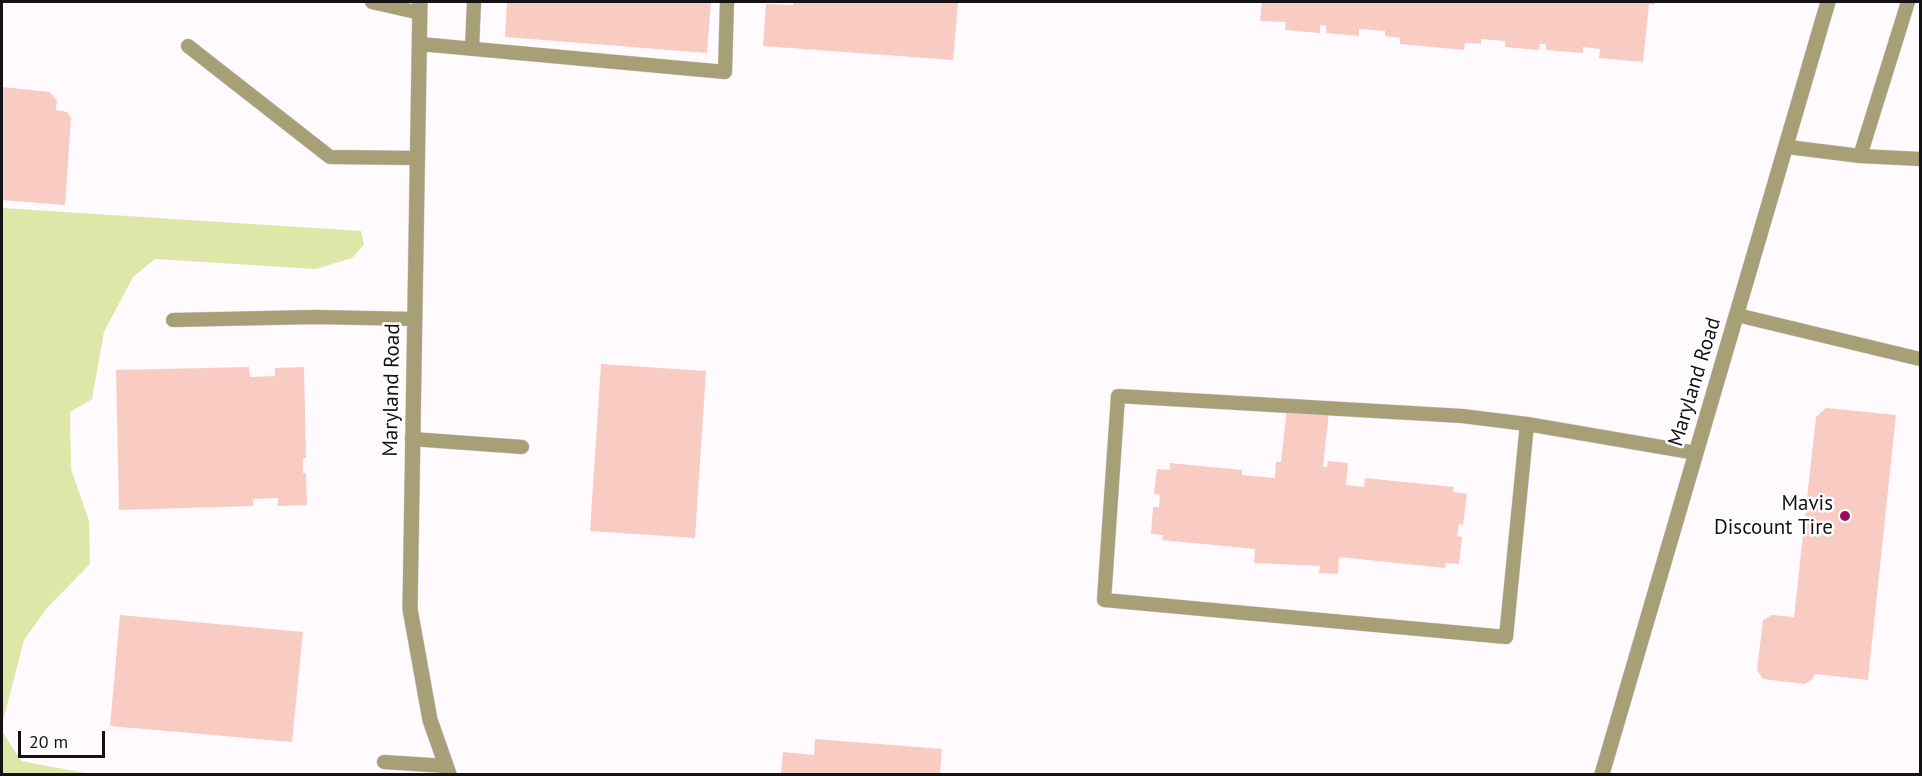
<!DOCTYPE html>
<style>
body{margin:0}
#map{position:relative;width:1922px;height:776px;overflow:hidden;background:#fefafe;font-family:"PT Sans",sans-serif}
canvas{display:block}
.frame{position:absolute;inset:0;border:3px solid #141214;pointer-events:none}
.scale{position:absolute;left:18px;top:731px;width:87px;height:27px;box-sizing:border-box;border:3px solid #141214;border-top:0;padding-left:8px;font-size:18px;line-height:21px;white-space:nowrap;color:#141214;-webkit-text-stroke:4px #fff;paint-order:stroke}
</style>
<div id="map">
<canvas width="1922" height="776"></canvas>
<div class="frame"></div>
<div class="scale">20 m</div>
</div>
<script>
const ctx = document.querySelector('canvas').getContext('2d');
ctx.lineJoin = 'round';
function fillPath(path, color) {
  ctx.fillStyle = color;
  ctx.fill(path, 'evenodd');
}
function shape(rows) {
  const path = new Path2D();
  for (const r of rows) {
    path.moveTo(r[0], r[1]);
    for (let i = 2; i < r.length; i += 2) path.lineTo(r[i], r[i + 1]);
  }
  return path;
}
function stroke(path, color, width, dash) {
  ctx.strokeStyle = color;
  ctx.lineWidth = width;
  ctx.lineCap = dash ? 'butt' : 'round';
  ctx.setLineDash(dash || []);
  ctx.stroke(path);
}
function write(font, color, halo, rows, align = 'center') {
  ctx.font = font + ' "PT Sans",sans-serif';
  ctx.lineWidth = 5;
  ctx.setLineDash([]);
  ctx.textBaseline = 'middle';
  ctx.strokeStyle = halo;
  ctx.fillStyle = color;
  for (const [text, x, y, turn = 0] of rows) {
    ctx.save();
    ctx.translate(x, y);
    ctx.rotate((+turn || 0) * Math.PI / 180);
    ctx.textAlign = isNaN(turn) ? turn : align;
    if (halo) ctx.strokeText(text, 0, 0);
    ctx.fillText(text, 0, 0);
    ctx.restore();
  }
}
const green = shape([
 [2,208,361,231,364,245,352,258,316,269,155,259,133,277,104,332,92,399,70,412,71,469,89,521,90,564,47,608,24,640,2,725],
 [2,731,21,761,90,774,2,774]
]);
const building = shape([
 [507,2,711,2,707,53,505,37],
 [793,2,958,2,953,60,763,46,766,4,793,5],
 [1262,2,1655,2,1654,5,1649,4,1643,62,1599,58,1600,49,1583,47,1583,53,1546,50,1546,44,1540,44,1539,50,1505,47,1505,41,1481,39,1481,44,1465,43,1464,50,1400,44,1400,38,1385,36,1385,31,1359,29,1359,36,1326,33,1326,26,1320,25,1320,33,1285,30,1286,22,1260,21],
 [2,87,50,92,57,101,56,110,67,112,71,118,65,205,2,200],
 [601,364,706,371,695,538,590,531],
 [249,367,250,377,275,376,275,368,304,367,306,458,303,458,303,473,306,473,307,505,278,506,278,498,253,499,253,506,119,510,116,370],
 [1288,398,1330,402,1323,467,1327,467,1328,461,1348,463,1346,485,1364,487,1365,478,1454,487,1453,492,1467,494,1463,525,1459,524,1457,536,1462,537,1459,564,1446,563,1445,568,1339,557,1338,574,1319,573,1320,566,1254,563,1255,549,1162,540,1163,535,1151,534,1153,507,1159,507,1160,495,1154,494,1157,469,1170,470,1170,463,1242,470,1242,475,1275,478,1276,462,1281,462],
 [1826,408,1896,415,1868,680,1815,674,1813,679,1805,684,1763,679,1757,670,1763,620,1772,615,1794,617,1816,417],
 [120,615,303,632,292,742,110,726],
 [815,739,942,749,940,774,781,774,783,752,814,755]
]);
const service = shape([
 [372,2,420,13],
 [420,44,725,72,727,2],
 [188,46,330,157,417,158],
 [472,49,474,2],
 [1788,147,1860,156,1920,159],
 [1860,156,1908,2],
 [1737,315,1920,359],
 [173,320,315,317,415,319],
 [1527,424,1506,637,1104,600,1118,396,1462,416,1527,424,1696,453],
 [412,439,522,447],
 [384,762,446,766]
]);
const minor = shape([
 [420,2,410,609,430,720,449,774],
 [1602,774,1828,2]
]);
const markers = [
 [1845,516,6,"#990c5f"]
];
const streetNames = [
 ["Maryland Road",1695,382,-73],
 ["Maryland Road",392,390,-89]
];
const poiNames = [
 ["Mavis",1833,504],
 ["Discount Tire",1833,528]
];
fillPath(green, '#dde8a8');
fillPath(building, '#f8ccc3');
stroke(service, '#d9d5d9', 15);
stroke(minor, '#d9d5d9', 16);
stroke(service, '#a79f75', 14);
stroke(minor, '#a79f75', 15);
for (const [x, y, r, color] of markers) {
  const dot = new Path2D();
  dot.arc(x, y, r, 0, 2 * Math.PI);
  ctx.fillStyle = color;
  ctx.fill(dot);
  stroke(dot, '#fff', 2);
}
write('21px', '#141214', '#fff', streetNames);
write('21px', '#141214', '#fff', poiNames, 'right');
</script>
